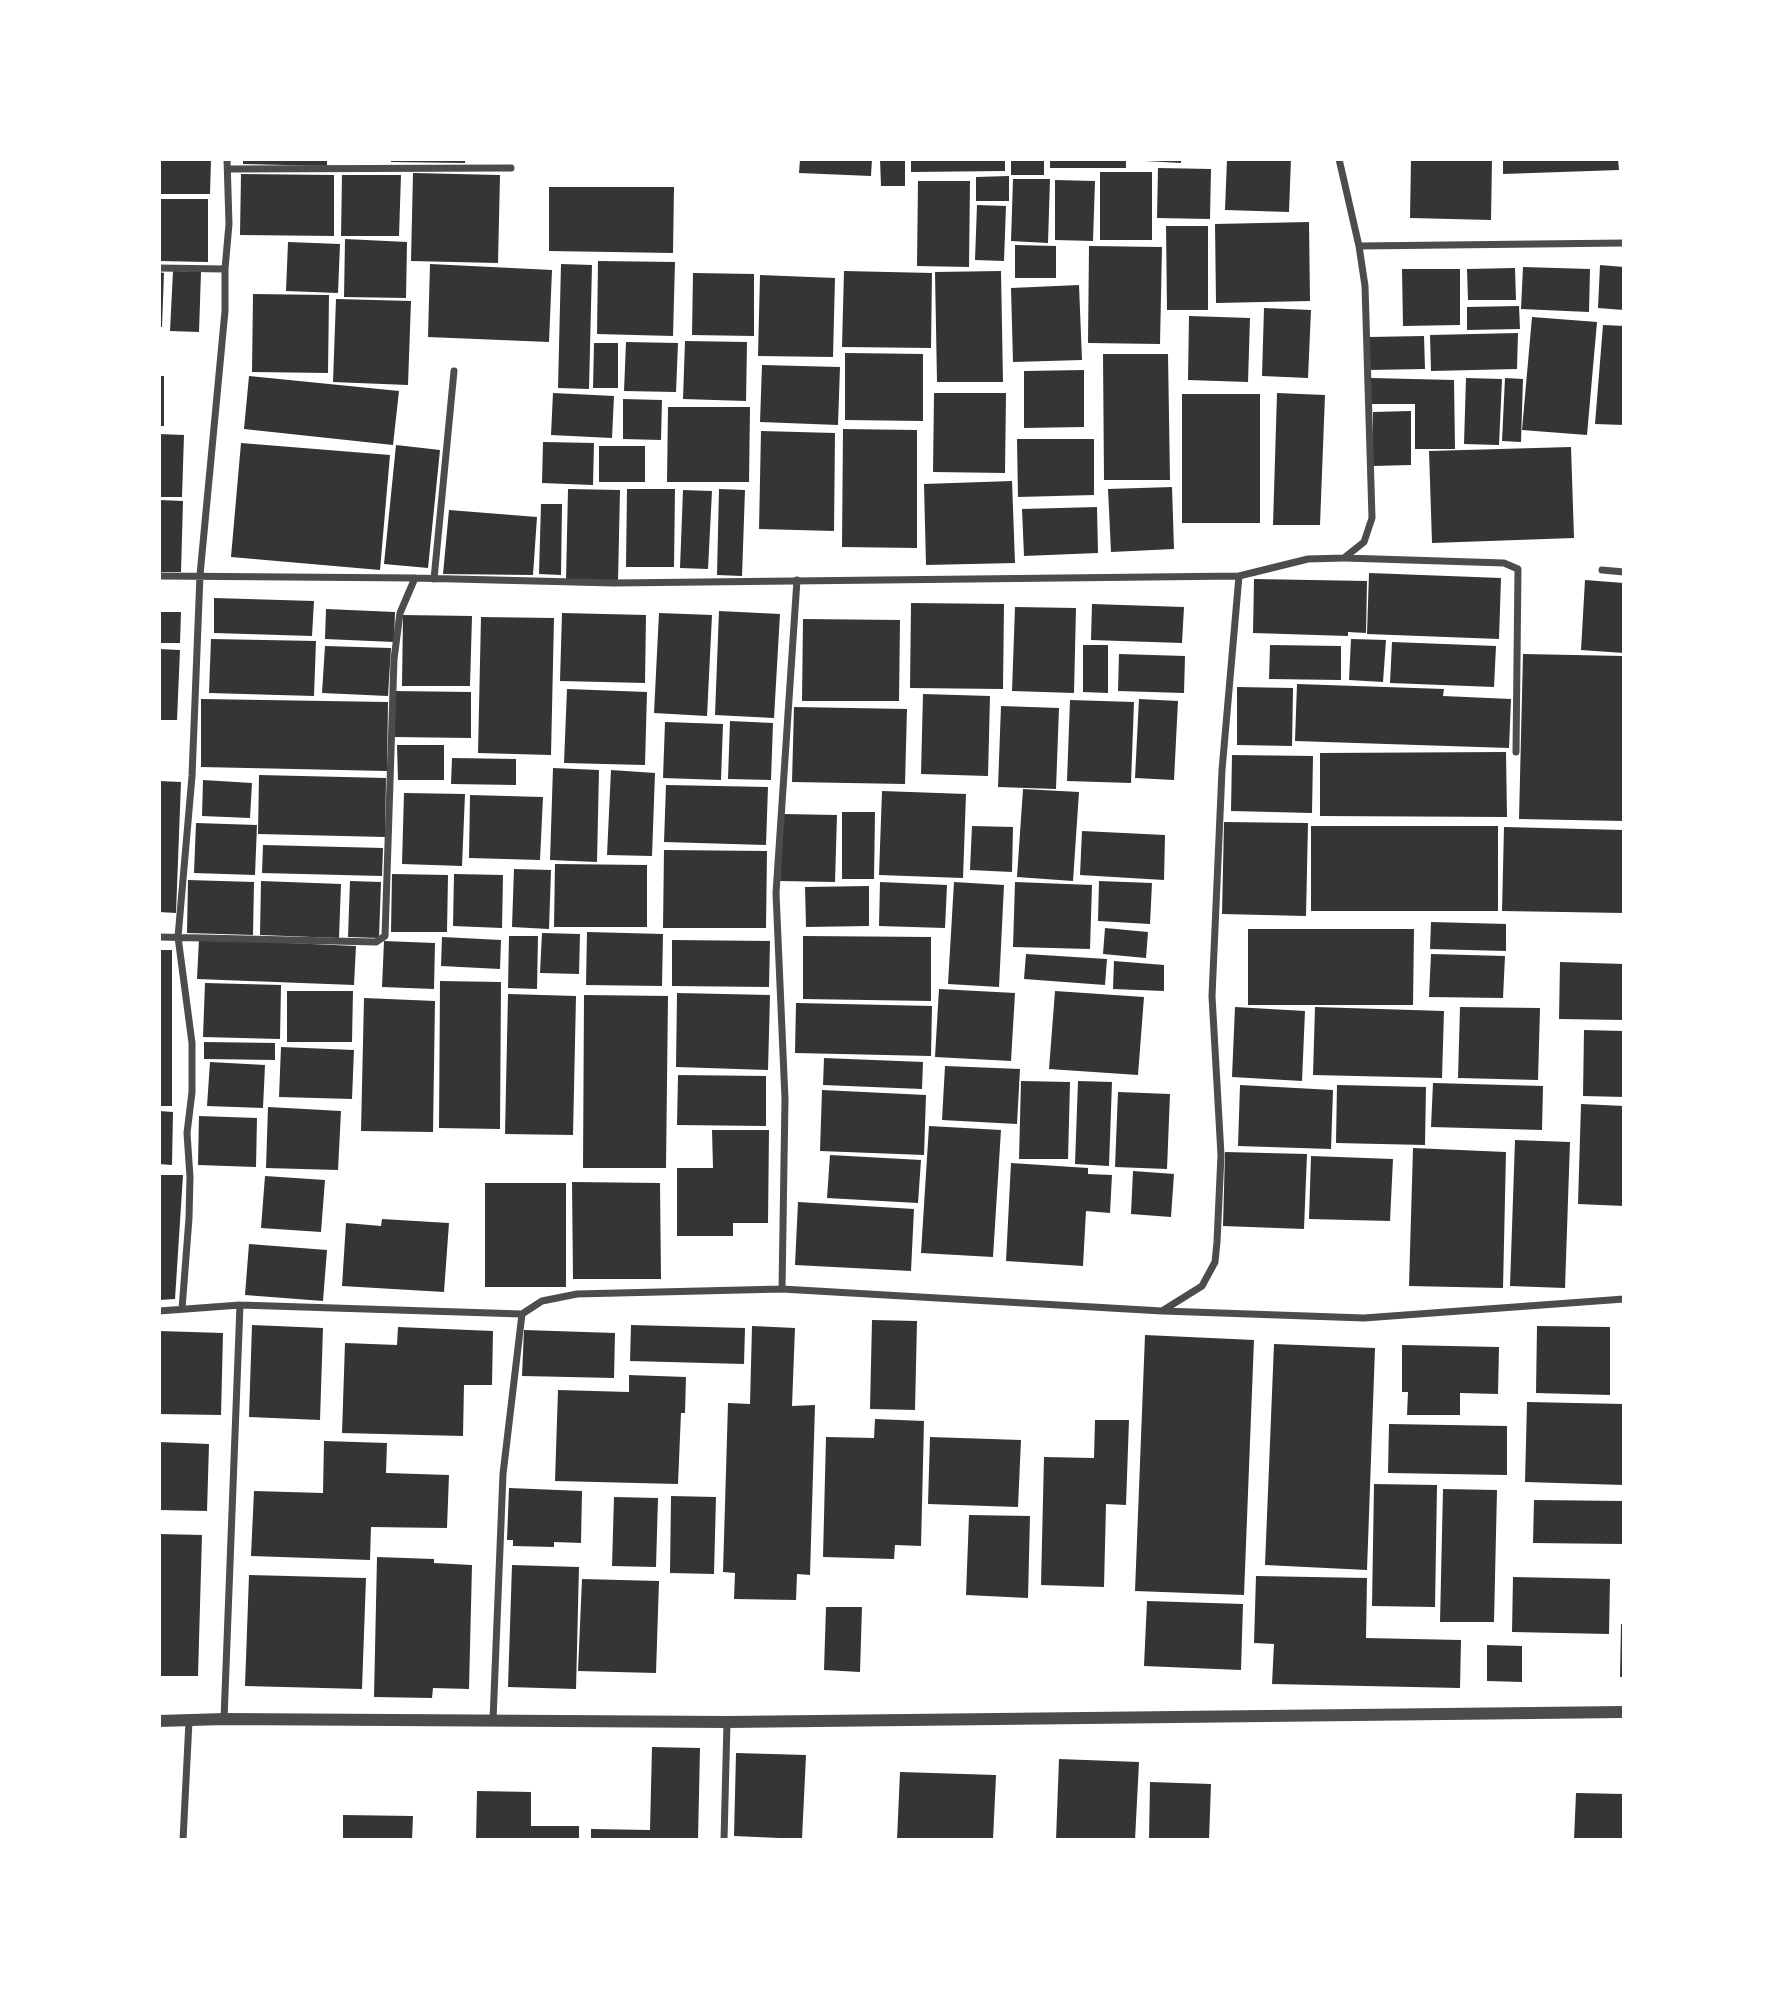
<!DOCTYPE html>
<style>
body{margin:0}
#map{position:relative;width:1783px;height:1999px;overflow:hidden;background:#fff;font-family:Poppins,sans-serif}
canvas{display:block}
.frame{position:absolute;inset:0;border:161px solid #fff;pointer-events:none}
</style>
<div id="map">
<canvas width="1783" height="1999"></canvas>
<div class="frame"></div>
</div>
<script>
const ctx = document.querySelector('canvas').getContext('2d');
ctx.lineJoin = 'round';
function fillPath(path, color) {
  ctx.fillStyle = color;
  ctx.fill(path, 'evenodd');
}
function shape(rows) {
  const path = new Path2D();
  for (const r of rows) {
    path.moveTo(r[0], r[1]);
    for (let i = 2; i < r.length; i += 2) path.lineTo(r[i], r[i + 1]);
  }
  return path;
}
function stroke(path, color, width, dash) {
  ctx.strokeStyle = color;
  ctx.lineWidth = width;
  ctx.lineCap = dash ? 'butt' : 'round';
  ctx.setLineDash(dash || []);
  ctx.stroke(path);
}
const building = shape([
 [159,159,211,159,210,194,159,194],
 [243,159,327,159,327,166,243,164],
 [391,159,465,159,465,163,391,162],
 [800,159,872,159,871,176,799,173],
 [880,159,905,159,905,186,881,186],
 [911,159,1005,159,1005,171,911,172],
 [1011,159,1044,159,1044,175,1011,175],
 [1050,159,1126,159,1126,168,1050,168],
 [1145,159,1181,159,1181,163,1145,161],
 [1227,159,1291,159,1289,212,1225,210],
 [1411,159,1492,159,1491,220,1410,218],
 [1503,159,1618,159,1619,170,1503,174],
 [1158,168,1211,169,1210,219,1157,218],
 [1100,172,1152,172,1152,240,1100,240],
 [413,173,500,175,498,263,411,261],
 [241,174,334,175,334,236,240,235],
 [342,175,401,175,399,236,341,236],
 [1009,176,1009,201,976,201,976,177],
 [1013,179,1050,179,1048,243,1011,241],
 [1055,180,1095,181,1093,241,1055,240],
 [918,181,970,181,969,267,917,266],
 [549,187,674,187,673,253,549,251],
 [159,199,208,199,208,262,159,261],
 [977,205,1006,206,1004,261,975,260],
 [1309,222,1310,301,1216,303,1215,224],
 [1166,226,1208,226,1208,310,1167,310],
 [345,239,407,242,406,298,344,297],
 [288,242,340,244,338,293,286,291],
 [1015,245,1056,246,1056,278,1015,278],
 [1089,246,1162,247,1160,344,1088,343],
 [598,261,675,262,673,336,597,334],
 [430,264,552,270,549,342,428,337],
 [561,264,592,265,589,389,558,388],
 [1600,265,1624,267,1624,310,1598,308],
 [1523,267,1590,269,1589,312,1521,309],
 [1515,268,1516,300,1468,300,1467,269],
 [1402,269,1460,269,1460,325,1403,326],
 [173,271,201,272,199,332,170,331],
 [844,271,932,273,931,348,842,347],
 [1001,271,1003,382,937,382,935,272],
 [159,272,164,273,162,327,159,327],
 [693,273,754,274,754,336,692,335],
 [760,275,835,278,833,357,758,356],
 [1079,285,1082,360,1013,362,1011,288],
 [253,294,329,295,328,373,252,372],
 [336,299,411,301,408,385,333,382],
 [1519,306,1520,329,1467,330,1467,307],
 [1264,308,1311,310,1308,378,1262,376],
 [1189,316,1250,318,1248,382,1188,380],
 [1532,317,1597,322,1587,435,1522,430],
 [1603,325,1624,326,1624,425,1595,424],
 [1518,333,1517,369,1431,371,1430,335],
 [1424,336,1425,369,1369,370,1369,337],
 [685,341,747,342,746,401,683,399],
 [626,342,678,343,676,392,624,391],
 [594,343,618,343,618,388,593,388],
 [845,353,923,354,923,421,845,420],
 [1103,354,1168,354,1170,480,1104,480],
 [762,365,840,367,838,425,760,422],
 [1084,370,1084,427,1024,428,1024,371],
 [159,376,164,376,164,426,159,426],
 [249,376,399,391,393,445,244,429],
 [1371,378,1454,380,1455,449,1415,449,1415,404,1370,404],
 [1466,378,1502,379,1499,445,1464,444],
 [1505,378,1523,379,1521,442,1502,441],
 [553,393,614,396,612,438,551,435],
 [934,393,1006,393,1005,473,933,472],
 [1277,393,1325,395,1320,525,1273,525],
 [1182,394,1260,394,1260,523,1182,523],
 [623,399,662,400,661,440,623,439],
 [668,407,750,407,749,482,667,482],
 [1411,411,1411,465,1373,466,1373,412],
 [843,429,917,430,917,548,842,547],
 [761,431,835,433,834,531,759,529],
 [159,434,184,435,182,497,159,497],
 [1017,439,1094,439,1094,495,1018,497],
 [543,442,594,443,593,485,542,483],
 [241,443,390,455,380,570,231,557],
 [396,445,440,450,428,568,384,564],
 [599,446,645,446,645,482,599,482],
 [1571,447,1574,538,1432,543,1429,451],
 [1012,481,1015,563,926,565,924,484],
 [1172,487,1174,549,1111,552,1108,489],
 [568,489,620,490,618,582,566,580],
 [627,489,675,489,674,567,626,567],
 [719,489,745,490,742,576,717,575],
 [683,490,712,491,708,569,680,568],
 [159,500,183,501,181,572,159,572],
 [541,504,562,504,561,575,539,574],
 [1097,507,1098,553,1024,556,1022,509],
 [449,510,537,517,533,575,443,574],
 [1369,573,1501,578,1499,639,1367,634],
 [1254,579,1367,581,1366,633,1348,632,1348,636,1253,633],
 [1585,580,1624,583,1624,653,1581,650],
 [214,598,314,601,312,636,214,633],
 [911,603,1004,604,1003,689,910,688],
 [1092,604,1184,607,1182,643,1091,640],
 [1015,607,1076,608,1074,693,1012,691],
 [326,609,395,612,394,642,325,639],
 [719,611,780,614,774,718,715,715],
 [159,612,181,612,180,643,159,643],
 [562,613,646,615,645,683,560,681],
 [659,613,712,615,707,716,654,713],
 [403,615,472,616,470,686,402,686],
 [481,617,554,618,551,755,478,753],
 [803,619,900,620,899,701,802,701],
 [211,639,316,641,314,696,209,693],
 [1351,639,1386,640,1383,682,1349,680],
 [1392,642,1496,646,1494,687,1390,683],
 [1083,645,1108,645,1108,693,1083,692],
 [1270,645,1341,646,1341,680,1269,679],
 [325,646,391,648,388,696,322,693],
 [159,649,180,650,177,720,159,720],
 [1119,654,1185,656,1184,693,1118,691],
 [1523,654,1624,656,1624,821,1519,819],
 [1297,684,1444,689,1443,696,1511,699,1509,748,1295,741],
 [1237,687,1293,688,1292,746,1237,745],
 [567,689,647,692,645,765,564,763],
 [394,691,471,692,471,738,394,737],
 [923,694,990,696,988,776,921,774],
 [201,699,388,702,387,771,201,767],
 [1139,699,1178,701,1174,780,1135,778],
 [1070,700,1134,702,1131,783,1067,781],
 [1001,706,1059,708,1056,789,998,787],
 [794,707,907,709,905,784,792,782],
 [730,721,773,723,771,780,728,779],
 [665,722,723,724,721,780,663,778],
 [397,745,444,745,444,780,398,780],
 [1506,752,1507,817,1320,816,1320,753],
 [1232,755,1313,756,1312,813,1231,811],
 [452,758,516,759,516,785,451,784],
 [553,768,599,770,597,862,550,860],
 [611,770,655,773,652,856,607,855],
 [259,775,386,778,385,837,258,834],
 [203,780,252,783,250,818,202,816],
 [159,781,181,782,176,913,159,912],
 [666,785,768,787,766,845,664,842],
 [1023,789,1079,792,1073,881,1017,877],
 [882,791,966,794,963,878,879,875],
 [404,793,465,794,462,866,402,864],
 [470,795,543,797,540,860,469,858],
 [842,812,875,812,874,879,842,879],
 [783,814,837,815,835,882,780,881],
 [1224,822,1308,823,1306,916,1222,914],
 [196,823,257,825,255,875,194,873],
 [972,826,1013,827,1012,872,970,870],
 [1311,826,1498,826,1498,911,1311,911],
 [1504,827,1624,830,1624,913,1502,911],
 [1082,831,1165,835,1164,880,1080,875],
 [263,845,383,848,382,876,262,873],
 [664,850,767,851,766,928,663,928],
 [555,864,647,865,647,927,554,927],
 [514,869,551,870,549,929,512,927],
 [392,874,448,875,447,932,391,932],
 [454,874,503,875,502,928,453,926],
 [188,880,254,882,253,935,187,933],
 [261,881,341,884,339,938,260,935],
 [350,881,381,882,379,938,348,937],
 [1099,881,1152,883,1150,924,1098,921],
 [880,882,947,885,945,928,879,926],
 [954,882,1004,885,999,987,948,984],
 [1015,882,1092,885,1090,949,1013,947],
 [869,886,869,926,806,927,805,887],
 [1431,922,1506,924,1506,951,1430,949],
 [1105,928,1148,932,1146,958,1103,954],
 [1248,929,1414,929,1413,1005,1248,1005],
 [587,932,663,934,662,986,586,985],
 [542,933,580,934,579,974,540,973],
 [509,936,538,936,537,989,508,988],
 [803,936,931,937,931,1001,803,999],
 [442,937,501,940,500,969,441,966],
 [199,939,356,946,354,985,197,979],
 [672,940,770,941,769,987,672,986],
 [384,941,435,943,434,989,382,987],
 [159,950,172,950,172,1106,159,1106],
 [1026,954,1107,959,1105,985,1024,979],
 [1431,954,1505,956,1503,998,1429,997],
 [1114,961,1164,965,1164,991,1113,989],
 [1560,962,1624,964,1624,1020,1559,1019],
 [440,981,501,982,500,1129,439,1128],
 [205,983,281,985,280,1039,203,1037],
 [939,989,1015,993,1011,1061,935,1057],
 [287,991,353,991,352,1042,287,1042],
 [1055,991,1144,997,1138,1075,1049,1069],
 [677,993,770,995,768,1070,676,1067],
 [508,994,576,996,573,1135,505,1134],
 [584,995,668,996,666,1168,583,1168],
 [364,998,435,1001,433,1132,361,1131],
 [796,1003,932,1006,931,1056,795,1053],
 [1235,1007,1305,1011,1302,1081,1232,1077],
 [1315,1007,1444,1011,1442,1078,1313,1075],
 [1460,1007,1540,1008,1538,1080,1458,1078],
 [1584,1030,1624,1031,1624,1097,1583,1096],
 [204,1042,275,1043,275,1060,204,1059],
 [281,1047,354,1050,352,1099,279,1097],
 [824,1058,923,1062,922,1089,823,1085],
 [210,1062,265,1065,263,1108,207,1106],
 [945,1066,1020,1069,1017,1124,942,1120],
 [678,1075,766,1076,766,1126,677,1125],
 [1021,1081,1070,1082,1068,1159,1019,1159],
 [1078,1081,1112,1082,1109,1166,1075,1164],
 [1433,1083,1543,1086,1542,1130,1431,1127],
 [1240,1085,1333,1090,1331,1149,1238,1146],
 [1337,1085,1426,1087,1425,1145,1336,1143],
 [822,1090,926,1095,924,1155,820,1151],
 [1118,1092,1170,1094,1167,1169,1115,1167],
 [1581,1104,1624,1106,1624,1206,1578,1204],
 [268,1107,341,1111,338,1170,266,1168],
 [159,1111,173,1112,172,1165,159,1164],
 [199,1116,257,1118,256,1167,198,1165],
 [929,1126,1001,1130,993,1257,921,1253],
 [712,1130,769,1130,768,1223,733,1223,733,1236,677,1236,677,1168,713,1168],
 [1515,1140,1570,1142,1565,1288,1510,1286],
 [1413,1148,1506,1152,1503,1288,1409,1286],
 [1225,1152,1307,1154,1304,1229,1223,1226],
 [830,1155,921,1160,918,1203,827,1198],
 [1311,1156,1393,1159,1390,1221,1309,1219],
 [1011,1163,1088,1168,1088,1174,1112,1175,1110,1213,1086,1211,1083,1266,1006,1261],
 [1133,1171,1174,1174,1171,1217,1131,1214],
 [159,1175,183,1175,175,1299,159,1300],
 [265,1176,325,1180,321,1232,261,1228],
 [572,1182,660,1183,661,1279,573,1279],
 [485,1183,566,1183,566,1287,485,1287],
 [798,1202,914,1209,911,1271,795,1265],
 [382,1219,449,1223,444,1292,342,1286,346,1223,381,1226],
 [249,1244,327,1250,323,1301,245,1295],
 [872,1320,917,1321,915,1410,870,1409],
 [252,1325,323,1328,320,1420,249,1417],
 [631,1325,745,1328,744,1364,630,1361],
 [752,1326,795,1328,792,1406,815,1405,810,1575,797,1574,796,1600,734,1599,735,1573,723,1572,728,1403,750,1404],
 [1537,1326,1610,1327,1610,1395,1536,1393],
 [398,1327,493,1331,492,1385,464,1385,463,1436,342,1433,345,1343,397,1345],
 [524,1330,615,1333,614,1378,522,1376],
 [159,1331,223,1333,221,1415,159,1414],
 [1145,1335,1254,1340,1244,1595,1135,1591],
 [1274,1344,1375,1348,1367,1570,1265,1565],
 [1402,1345,1499,1347,1498,1394,1460,1393,1460,1415,1407,1415,1408,1392,1402,1392],
 [629,1375,686,1377,685,1413,681,1413,678,1484,555,1481,558,1390,629,1392],
 [1527,1402,1624,1404,1624,1485,1525,1482],
 [875,1419,924,1421,921,1546,895,1545,894,1559,823,1557,826,1437,874,1438],
 [1095,1420,1129,1420,1126,1505,1106,1504,1104,1587,1041,1585,1044,1457,1094,1458],
 [1389,1424,1507,1426,1507,1475,1388,1473],
 [930,1437,1021,1440,1018,1507,928,1504],
 [324,1441,387,1443,386,1473,449,1475,447,1528,371,1527,370,1560,251,1556,254,1491,323,1493],
 [159,1442,209,1444,207,1511,159,1510],
 [1374,1484,1437,1485,1435,1607,1372,1606],
 [509,1488,582,1491,581,1543,554,1542,554,1547,513,1546,513,1540,507,1540],
 [1443,1489,1497,1490,1494,1622,1440,1622],
 [671,1496,716,1497,714,1574,670,1573],
 [614,1497,658,1498,656,1567,612,1566],
 [1534,1500,1624,1501,1624,1544,1533,1543],
 [969,1515,1030,1516,1028,1598,966,1595],
 [159,1534,202,1535,198,1676,159,1676],
 [377,1557,434,1559,434,1563,472,1565,469,1689,433,1688,432,1698,374,1697],
 [512,1565,579,1567,576,1689,508,1687],
 [249,1575,366,1578,362,1689,245,1686],
 [1256,1576,1367,1578,1366,1638,1461,1640,1460,1688,1272,1684,1274,1644,1254,1643],
 [1513,1577,1610,1579,1609,1634,1512,1632],
 [582,1579,659,1581,656,1673,578,1671],
 [1147,1601,1243,1604,1241,1670,1144,1666],
 [826,1607,862,1607,860,1672,824,1670],
 [1621,1624,1624,1624,1624,1677,1620,1677],
 [1487,1645,1522,1646,1522,1682,1487,1681],
 [652,1747,700,1748,698,1840,591,1840,591,1829,650,1830],
 [736,1753,806,1755,802,1839,734,1836],
 [1059,1759,1139,1762,1135,1840,1056,1840],
 [900,1772,996,1775,993,1840,897,1840],
 [1150,1782,1211,1784,1209,1840,1149,1840],
 [477,1791,531,1792,531,1826,579,1826,579,1840,476,1840],
 [1576,1793,1624,1794,1624,1840,1574,1840],
 [343,1815,413,1816,412,1840,343,1840]
]);
const minor = shape([
 [228,169,511,168],
 [1359,246,1624,243],
 [159,268,225,269],
 [1345,558,1504,563,1518,569,1516,752],
 [1602,570,1624,572],
 [159,576,415,578,614,583,1239,576,1308,559,1344,558,1364,542,1372,518,1365,286,1359,246,1339,159],
 [434,579,454,371],
 [159,937,376,942,385,936,394,659,400,613,415,578],
 [782,1289,785,1099,776,893,797,580],
 [182,1309,189,1218,190,1177,187,1133,192,1092,192,1043,178,937,192,776,200,575,225,311,225,269,229,224,227,159],
 [159,1311,240,1305,522,1314],
 [1163,1311,1364,1318,1624,1299],
 [224,1719,240,1305],
 [493,1720,503,1474,522,1314,542,1301,577,1294,782,1289,1162,1311,1202,1286,1215,1262,1217,1242,1221,1155,1212,996,1222,770,1239,576],
 [183,1840,189,1721],
 [724,1840,727,1722]
]);
const tertiary = shape([
 [159,1721,224,1719,727,1722,1624,1712]
]);
fillPath(building, '#353535');
stroke(minor, '#4c4c4c', 7);
stroke(tertiary, '#4c4c4c', 12);
</script>
